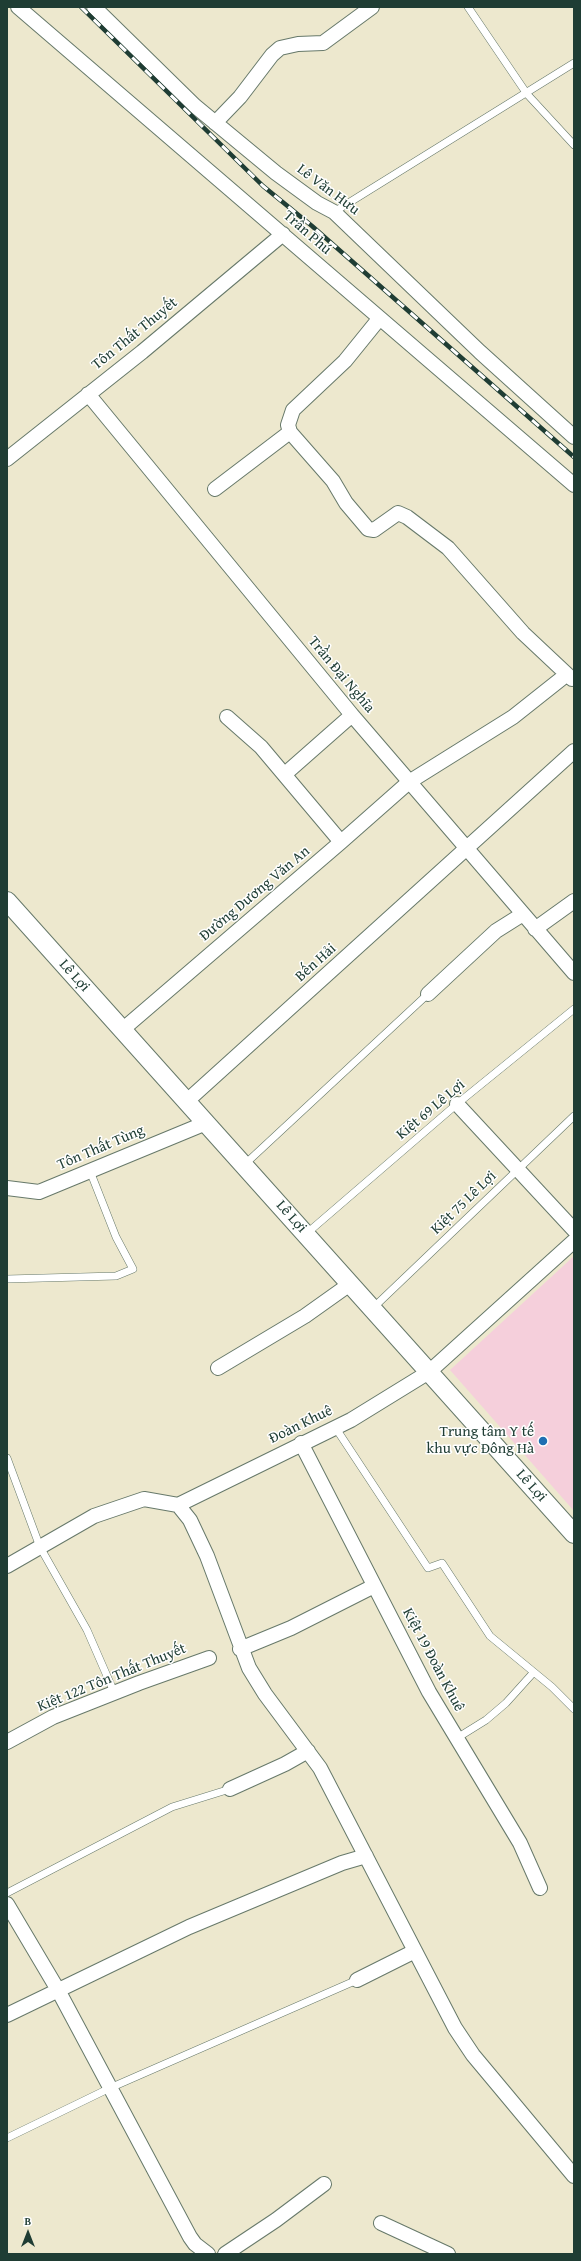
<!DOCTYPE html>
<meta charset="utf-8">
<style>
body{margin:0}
#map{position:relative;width:581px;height:2261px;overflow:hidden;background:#ede8ce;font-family:"Gentium Book Plus",serif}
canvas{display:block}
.frame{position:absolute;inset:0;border:8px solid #1f3d34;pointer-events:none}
.north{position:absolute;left:8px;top:2213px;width:40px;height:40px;-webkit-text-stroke:3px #fff;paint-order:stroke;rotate:0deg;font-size:11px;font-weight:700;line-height:16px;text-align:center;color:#1f3d34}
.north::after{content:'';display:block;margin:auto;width:14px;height:18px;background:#1f3d34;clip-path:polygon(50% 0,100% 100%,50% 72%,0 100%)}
</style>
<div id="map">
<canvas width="581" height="2261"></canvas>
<div class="frame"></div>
<div class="north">B</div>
</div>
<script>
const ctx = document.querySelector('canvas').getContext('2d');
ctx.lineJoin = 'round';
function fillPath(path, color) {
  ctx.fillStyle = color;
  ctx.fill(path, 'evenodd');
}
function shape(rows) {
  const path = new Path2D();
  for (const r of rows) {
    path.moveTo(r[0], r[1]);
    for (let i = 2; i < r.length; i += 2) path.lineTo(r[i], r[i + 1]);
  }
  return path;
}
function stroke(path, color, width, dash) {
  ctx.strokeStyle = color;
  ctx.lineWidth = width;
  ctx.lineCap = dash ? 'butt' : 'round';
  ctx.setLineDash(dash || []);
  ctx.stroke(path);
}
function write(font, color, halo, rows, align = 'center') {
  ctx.font = font + ' "Gentium Book Plus",serif';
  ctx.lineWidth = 3;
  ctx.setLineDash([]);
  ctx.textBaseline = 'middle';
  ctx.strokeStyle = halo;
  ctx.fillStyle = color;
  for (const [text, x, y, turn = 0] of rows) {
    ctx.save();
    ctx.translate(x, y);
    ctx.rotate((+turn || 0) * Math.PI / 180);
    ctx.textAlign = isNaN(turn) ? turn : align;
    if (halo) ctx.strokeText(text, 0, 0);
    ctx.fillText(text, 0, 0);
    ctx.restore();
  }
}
const built = shape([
 [574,1256,574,1511,450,1370]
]);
const service = shape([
 [468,7,527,94,574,145],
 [334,212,574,63],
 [244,1165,428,994],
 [306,1234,457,1104,574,1009],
 [7,1279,116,1276,133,1269,116,1237,90,1171],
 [373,1308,574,1116],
 [335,1427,428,1568,442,1563,490,1636,552,1687,574,1709],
 [7,1458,40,1547,87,1630,114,1692],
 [457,1738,486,1720,506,1703,533,1673],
 [7,1893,172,1807,230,1789],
 [7,2138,110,2088,357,1980]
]);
const minor = shape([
 [18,7,574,485],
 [94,7,195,106,276,173,317,203,334,212,480,352,574,437],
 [215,123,240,97,272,55,280,48,298,44,323,43,372,7],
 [379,319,345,361,293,410,288,425,290,432,333,481,346,503,368,529,374,530,398,513,407,517,448,548,523,633,572,679],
 [88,394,352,715,574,973],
 [7,459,142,352,283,234],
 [215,489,290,432],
 [227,717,261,747,341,842],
 [285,774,352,715],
 [535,929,574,901],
 [428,994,496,931,523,914],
 [122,1030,341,842,409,782,513,717,566,675],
 [187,1101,574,751],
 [457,1104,574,1230],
 [7,1188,39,1192,206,1123],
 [218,1368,305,1316,350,1284],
 [301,1443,429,1692,520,1843,540,1888],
 [178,1505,190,1520,207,1556,249,1668,265,1694,320,1768,455,2028,473,2055,574,2176],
 [7,1566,94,1516,144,1499,178,1505,351,1420,429,1372,574,1241],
 [240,1649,291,1628,374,1586],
 [7,1742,53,1717,139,1683,209,1658],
 [230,1789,285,1764,308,1751],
 [7,1904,58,1990,190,2237,195,2244,208,2254],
 [357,1980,415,1951],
 [7,2015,189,1927,342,1863,366,1856],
 [381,2223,448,2254],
 [225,2254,276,2220,324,2184]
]);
const tertiary = shape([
 [7,901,574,1534]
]);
const rail = shape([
 [81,7,263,186,312,226,574,457]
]);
const markers = [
 [543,1441,5,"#1f6fb2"]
];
const streetNames = [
 ["Lê Văn Hưu",328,190,37],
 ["Trần Phú",307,233,41],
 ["Tôn Thất Thuyết",135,334,-39],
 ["Trần Đại Nghĩa",341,675,50],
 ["Đường Dương Văn An",255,894,-40],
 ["Bến Hải",316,963,-42],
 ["Lê Lợi",74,976,48],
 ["Kiệt 69 Lê Lợi",431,1110,-40],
 ["Tôn Thất Tùng",101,1148,-23],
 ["Kiệt 75 Lê Lợi",464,1203,-44],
 ["Lê Lợi",291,1217,48],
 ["Đoàn Khuê",301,1425,-26],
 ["Lê Lợi",531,1486,48],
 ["Kiệt 19 Đoàn Khuê",433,1660,62],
 ["Kiệt 122 Tôn Thất Thuyết",112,1678,-22]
];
const poiNames = [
 ["Trung tâm Y tế",534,1432],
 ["khu vực Đông Hà",534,1449]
];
fillPath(built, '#f5cfdb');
stroke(service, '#67796a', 8);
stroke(minor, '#67796a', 16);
stroke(tertiary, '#67796a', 20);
stroke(service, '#fff', 7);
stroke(minor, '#fff', 14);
stroke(tertiary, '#fff', 18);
stroke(rail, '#1f3d34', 4.5);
stroke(rail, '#fff', 3, [9]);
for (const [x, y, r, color] of markers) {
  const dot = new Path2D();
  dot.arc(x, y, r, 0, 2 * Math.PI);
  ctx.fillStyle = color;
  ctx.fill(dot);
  stroke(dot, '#fff', 1.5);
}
write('15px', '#1f3d34', '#fff', streetNames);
write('15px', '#1f3d34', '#fff', poiNames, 'right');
</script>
